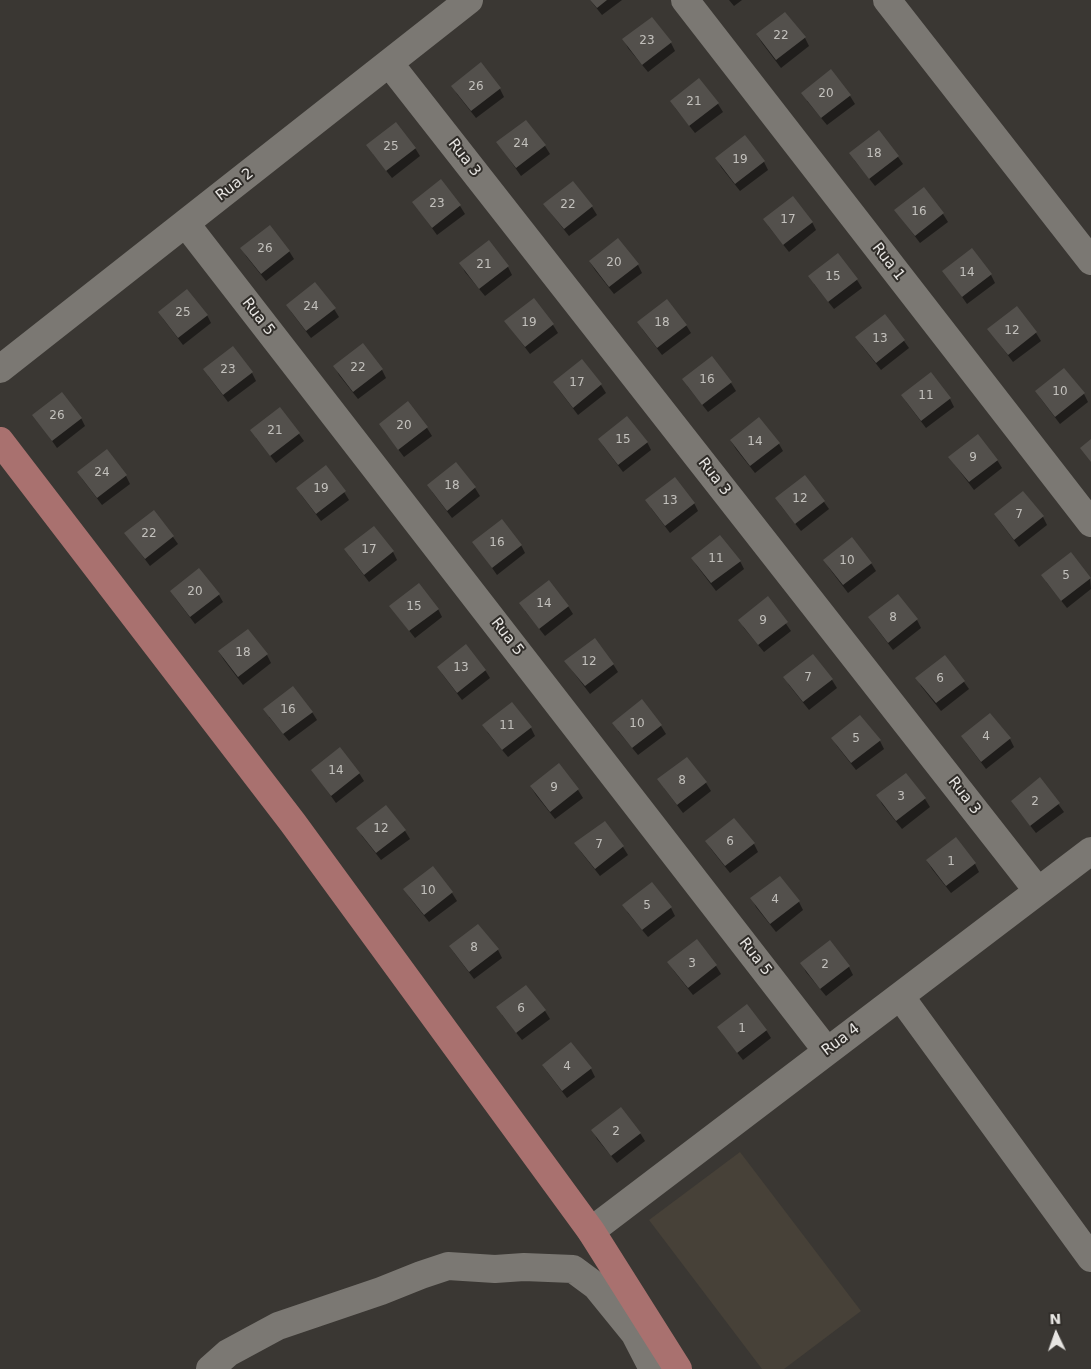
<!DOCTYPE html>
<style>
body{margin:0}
#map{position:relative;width:1091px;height:1369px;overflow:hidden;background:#3a3733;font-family:"DejaVu Sans",sans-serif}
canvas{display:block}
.north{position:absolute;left:1031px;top:1309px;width:50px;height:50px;-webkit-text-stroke:4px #302d29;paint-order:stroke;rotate:357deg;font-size:14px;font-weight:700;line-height:20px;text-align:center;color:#e7e5e2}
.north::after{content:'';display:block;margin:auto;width:18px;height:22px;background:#e7e5e2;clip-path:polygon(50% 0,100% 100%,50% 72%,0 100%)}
</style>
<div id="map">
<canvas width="1091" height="1369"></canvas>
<div class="north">N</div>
</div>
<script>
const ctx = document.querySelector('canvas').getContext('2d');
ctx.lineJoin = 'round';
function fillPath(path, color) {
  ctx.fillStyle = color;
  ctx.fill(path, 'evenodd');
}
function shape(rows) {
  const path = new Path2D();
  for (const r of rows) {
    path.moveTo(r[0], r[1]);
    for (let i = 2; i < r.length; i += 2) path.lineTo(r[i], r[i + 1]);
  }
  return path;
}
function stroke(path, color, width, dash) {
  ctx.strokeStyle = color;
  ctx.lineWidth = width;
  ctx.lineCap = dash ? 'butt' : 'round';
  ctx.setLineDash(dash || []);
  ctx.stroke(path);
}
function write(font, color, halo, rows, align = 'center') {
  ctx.font = font + ' "DejaVu Sans",sans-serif';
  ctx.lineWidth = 4;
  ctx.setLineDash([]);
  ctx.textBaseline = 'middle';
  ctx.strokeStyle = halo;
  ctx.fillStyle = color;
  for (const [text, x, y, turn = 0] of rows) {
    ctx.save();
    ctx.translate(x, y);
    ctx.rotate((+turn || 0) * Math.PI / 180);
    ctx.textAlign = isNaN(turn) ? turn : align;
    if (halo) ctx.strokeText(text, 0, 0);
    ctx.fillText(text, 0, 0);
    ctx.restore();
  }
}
const built = shape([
 [740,1152,861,1311,784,1369,762,1369,649,1220]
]);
const shadow = shape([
 [590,0,622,0,602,15],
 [729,0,742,0,734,6],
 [651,18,671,43,675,51,648,72,628,48,624,40],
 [757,35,805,38,809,46,781,68,762,43],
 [831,71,850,96,855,104,827,125,807,101],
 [699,79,718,104,723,112,695,133,676,109,671,101],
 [453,86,500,89,504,97,476,118,457,94],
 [526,121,545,146,550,154,521,176,498,143],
 [744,137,764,162,768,170,740,191,721,167,717,159],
 [415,148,420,156,392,178,373,154],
 [851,153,898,157,903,164,875,186,855,161],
 [441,181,460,206,465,214,437,235,413,202],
 [573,182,592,207,597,215,569,236,550,212,545,204],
 [924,189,943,214,948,222,920,243,901,218,896,211],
 [765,220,812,222,816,230,789,252,769,227],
 [242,248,289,251,294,259,266,281,246,256],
 [590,262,638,265,642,273,614,294,595,270],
 [461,264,508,267,512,275,485,296,465,272],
 [944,271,991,275,995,283,967,304],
 [857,280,862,288,834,309,814,284],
 [534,300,553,325,558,333,530,354,511,329,506,321],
 [287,305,334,309,339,317,311,338,292,313],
 [1017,308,1036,333,1041,341,1013,362,994,337,989,330],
 [159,312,207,315,211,323,183,345,164,320],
 [885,316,904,341,909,348,881,370,862,346,857,338],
 [639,323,686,325,691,333,662,355,643,330],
 [582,361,601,385,606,393,578,415,559,390,554,382],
 [335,367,382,370,386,378,358,399,339,375],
 [205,369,252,373,256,381,228,402,209,377],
 [684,379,731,383,736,391,708,412,688,387],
 [1036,391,1084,394,1088,402,1060,424,1041,399],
 [902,395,950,399,954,407,926,428,907,403],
 [408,403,427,428,432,436,404,457,385,432,380,424],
 [34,415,81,418,85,426,57,448],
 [299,434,304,441,276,463,256,438],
 [599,439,647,442,651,450,623,472,604,447],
 [731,441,779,444,783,451,755,473,736,449],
 [950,457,997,460,1002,468,974,490,955,465],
 [456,464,475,488,480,496,452,518,433,493,428,485],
 [78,472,126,476,130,484,102,505,83,480],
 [298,488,344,492,349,500,321,521,302,496],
 [1023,493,1043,517,1047,525,1019,547,1000,522,995,514],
 [777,498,824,502,829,509,801,531,781,506],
 [694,503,698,511,670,533,651,508],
 [154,512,173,537,178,544,150,566,131,541],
 [373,528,393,552,397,560,369,582,350,557],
 [474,542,521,545,525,553,497,575],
 [692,558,740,561,744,569,716,591,697,566],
 [824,560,871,563,876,571,848,593,829,568],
 [1043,575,1090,579,1091,589,1067,608,1047,583],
 [171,591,219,595,223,602,195,624,176,599],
 [768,598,791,631,764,652,744,628,740,620],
 [568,606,573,614,545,636,525,611],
 [438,609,442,617,415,638,396,614],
 [869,617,917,620,921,628,893,650,874,625],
 [248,631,267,655,271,663,243,685,224,660,219,652],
 [813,655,832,680,837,688,809,710,789,685,785,677],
 [566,661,613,664,618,672,590,694,571,669],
 [438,667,485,670,490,678,462,700,443,675],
 [917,678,964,682,969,689,941,711,921,686],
 [642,701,661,726,666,734,638,755,618,731],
 [312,712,317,720,289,741,269,717],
 [484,725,531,728,535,736,508,757,488,733],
 [962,736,1010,739,1014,747,986,769,967,744],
 [832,738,880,741,884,749,856,770,837,746],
 [687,758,706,783,711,791,683,813,664,788],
 [559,765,578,790,583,798,555,819,536,795,531,787],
 [312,770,359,773,364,781,336,803],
 [906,774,925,799,930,807,902,829,882,804,878,796],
 [1040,779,1064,812,1036,833,1017,809,1012,801],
 [386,806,405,831,410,839,381,860,362,836,358,828],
 [604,822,623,847,628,855,600,876,581,852,576,844],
 [706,841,754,844,758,852,730,873,711,849],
 [927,861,975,864,979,872,951,893,932,869],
 [433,868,452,893,457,901,429,922,410,898,405,890],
 [780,877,799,902,803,910,776,932,756,907,752,899],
 [624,905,671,908,675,916,648,937,628,913],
 [697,941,716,966,721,974,693,995,674,971,669,963],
 [829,942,849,967,853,975,826,996,806,972,802,964],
 [450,947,498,950,502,958,474,979,455,954],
 [526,986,545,1011,550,1019,522,1040,502,1015],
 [719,1028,766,1030,771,1038,743,1060,724,1036],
 [543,1066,591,1069,595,1077,567,1098,548,1073],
 [593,1131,640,1133,645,1141,617,1163,597,1139]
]);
const building = shape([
 [590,0,607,0,597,8],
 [785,12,806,37,776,60,756,34],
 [652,17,672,42,642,65,622,39],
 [481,62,501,88,471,111,451,86],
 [831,69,851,95,821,118,801,93],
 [699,78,719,103,689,126,670,101],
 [526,120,546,145,516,168,496,142],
 [396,122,416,148,386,171,366,145],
 [879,130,899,156,869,179,849,153],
 [745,135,765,161,735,184,715,158],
 [441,179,461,205,432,228,412,202],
 [573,181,593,206,564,229,543,204],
 [924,187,944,213,915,236,894,210],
 [793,196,813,222,783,245,763,219],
 [270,225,290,251,261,274,240,248],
 [618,238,639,264,609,287,589,261],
 [489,240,509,266,479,289,459,263],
 [972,248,992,274,962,297,942,271],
 [838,253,858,279,828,302,808,276],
 [315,282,336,308,306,331,286,305],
 [187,289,208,315,178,338,158,312],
 [534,298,554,324,525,347,504,321],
 [667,299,687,325,657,348,637,322],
 [1017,306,1037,332,1008,355,987,329],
 [885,314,905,340,876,363,855,337],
 [363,343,383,369,353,392,333,366],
 [233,346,253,372,223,395,203,369],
 [712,356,732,382,702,405,682,379],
 [582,359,602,384,573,408,553,382],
 [1064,368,1085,393,1055,417,1035,391],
 [931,372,951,398,921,421,901,395],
 [62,392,82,418,52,441,32,415],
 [408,401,428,427,398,450,379,424],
 [280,407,300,433,270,456,250,430],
 [627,416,648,442,618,465,598,439],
 [759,417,780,443,750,466,730,440],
 [978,434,998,460,969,482,948,457],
 [1091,439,1091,462,1080,448],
 [107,449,127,475,97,498,77,472],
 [456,462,476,487,447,511,427,485],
 [326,465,346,491,316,514,296,488],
 [805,475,825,501,795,524,775,498],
 [675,477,695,503,665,526,645,500],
 [1023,491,1044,516,1014,540,994,514],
 [154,510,174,536,145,559,124,533],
 [502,519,522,545,492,568,472,542],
 [374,526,394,551,364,575,344,549],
 [720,535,741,561,711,583,691,558],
 [852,537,872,563,843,585,823,560],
 [1071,552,1091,578,1061,601,1041,575],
 [199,568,220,594,190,617,170,591],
 [549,580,569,606,539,629,519,603],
 [419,583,439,609,409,631,389,606],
 [898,594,918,619,888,643,868,617],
 [768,596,788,622,758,645,738,620],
 [248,629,268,654,238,677,218,651],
 [595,638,614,664,585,686,564,661],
 [466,644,486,670,457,693,437,667],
 [813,654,833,679,803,702,783,677],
 [945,655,965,681,936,703,915,678],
 [293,686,313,712,283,734,263,709],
 [642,699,662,725,632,748,612,723],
 [512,702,532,727,502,750,482,725],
 [990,713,1011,738,981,762,961,736],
 [860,715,881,740,851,763,831,738],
 [340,747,360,773,331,796,311,770],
 [687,757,707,782,677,805,657,779],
 [559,763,579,789,550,812,530,786],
 [906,773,926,798,896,821,876,795],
 [1040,777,1060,803,1030,826,1011,801],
 [386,805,406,830,376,853,356,828],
 [734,818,755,843,725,866,705,841],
 [605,821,624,846,595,869,574,843],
 [956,837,976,863,946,886,926,860],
 [433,866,453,892,424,915,403,889],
 [780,876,800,901,770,924,750,898],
 [652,882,672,907,642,930,622,905],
 [478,924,499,949,469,972,449,946],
 [697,939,717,965,688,988,667,962],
 [830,940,850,966,820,989,800,963],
 [526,985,546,1010,516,1033,496,1007],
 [747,1004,767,1030,737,1053,717,1027],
 [571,1042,592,1068,562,1091,542,1065],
 [621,1107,641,1133,611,1156,591,1130]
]);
const minor = shape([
 [685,0,1091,523],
 [887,0,1091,261],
 [389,63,1038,891],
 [186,224,827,1051],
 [0,369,469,0],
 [900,996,1091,1258],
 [591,1231,1091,851],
 [210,1369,228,1353,278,1326,381,1291,421,1275,448,1266,495,1269,524,1267,573,1269,596,1286,635,1334,653,1369]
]);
const major = shape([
 [0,441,293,823,591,1231,678,1369]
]);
const numberNames = [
 ["22",781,36],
 ["23",647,41],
 ["26",476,87],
 ["20",826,94],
 ["21",694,102],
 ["24",521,144],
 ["25",391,147],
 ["18",874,154],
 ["19",740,160],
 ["23",437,204],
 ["22",568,205],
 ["16",919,212],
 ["17",788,220],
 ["26",265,249],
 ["20",614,263],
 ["21",484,265],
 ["14",967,273],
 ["15",833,277],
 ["24",311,307],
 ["25",183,313],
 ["19",529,323],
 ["18",662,323],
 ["12",1012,331],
 ["13",880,339],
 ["22",358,368],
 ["23",228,370],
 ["16",707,380],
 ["17",577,383],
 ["10",1060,392],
 ["11",926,396],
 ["26",57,416],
 ["20",404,426],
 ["21",275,431],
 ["15",623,440],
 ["14",755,442],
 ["9",973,458],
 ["24",102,473],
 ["18",452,486],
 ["19",321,489],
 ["12",800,499],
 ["13",670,501],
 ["7",1019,515],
 ["22",149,534],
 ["16",497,543],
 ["17",369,550],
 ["11",716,559],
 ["10",847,561],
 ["5",1066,576],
 ["20",195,592],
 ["14",544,604],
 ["15",414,607],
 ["8",893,618],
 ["9",763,621],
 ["18",243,653],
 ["12",589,662],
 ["13",461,668],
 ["7",808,678],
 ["6",940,679],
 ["16",288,710],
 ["10",637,724],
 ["11",507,726],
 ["4",986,737],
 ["5",856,739],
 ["14",336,771],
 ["8",682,781],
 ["9",554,788],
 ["3",901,797],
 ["2",1035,802],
 ["12",381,829],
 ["6",730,842],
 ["7",599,845],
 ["1",951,862],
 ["10",428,891],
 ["4",775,900],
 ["5",647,906],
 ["8",474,948],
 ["3",692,964],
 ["2",825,965],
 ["6",521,1009],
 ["1",742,1029],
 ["4",567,1067],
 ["2",616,1132]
];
const streetNames = [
 ["Rua 3",464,158,52],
 ["Rua 2",235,185,-38],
 ["Rua 1",888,262,52],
 ["Rua 5",258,317,52],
 ["Rua 3",714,477,52],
 ["Rua 5",507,637,52],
 ["Rua 3",964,796,52],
 ["Rua 5",755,957,52],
 ["Rua 4",841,1040,-37]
];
fillPath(built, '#474138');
fillPath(shadow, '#0007');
fillPath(building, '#53504c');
stroke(minor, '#7b7873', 28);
stroke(major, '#a9716f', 28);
write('12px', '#c2c0bc', null, numberNames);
write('15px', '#e7e5e2', '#302d29', streetNames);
</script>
